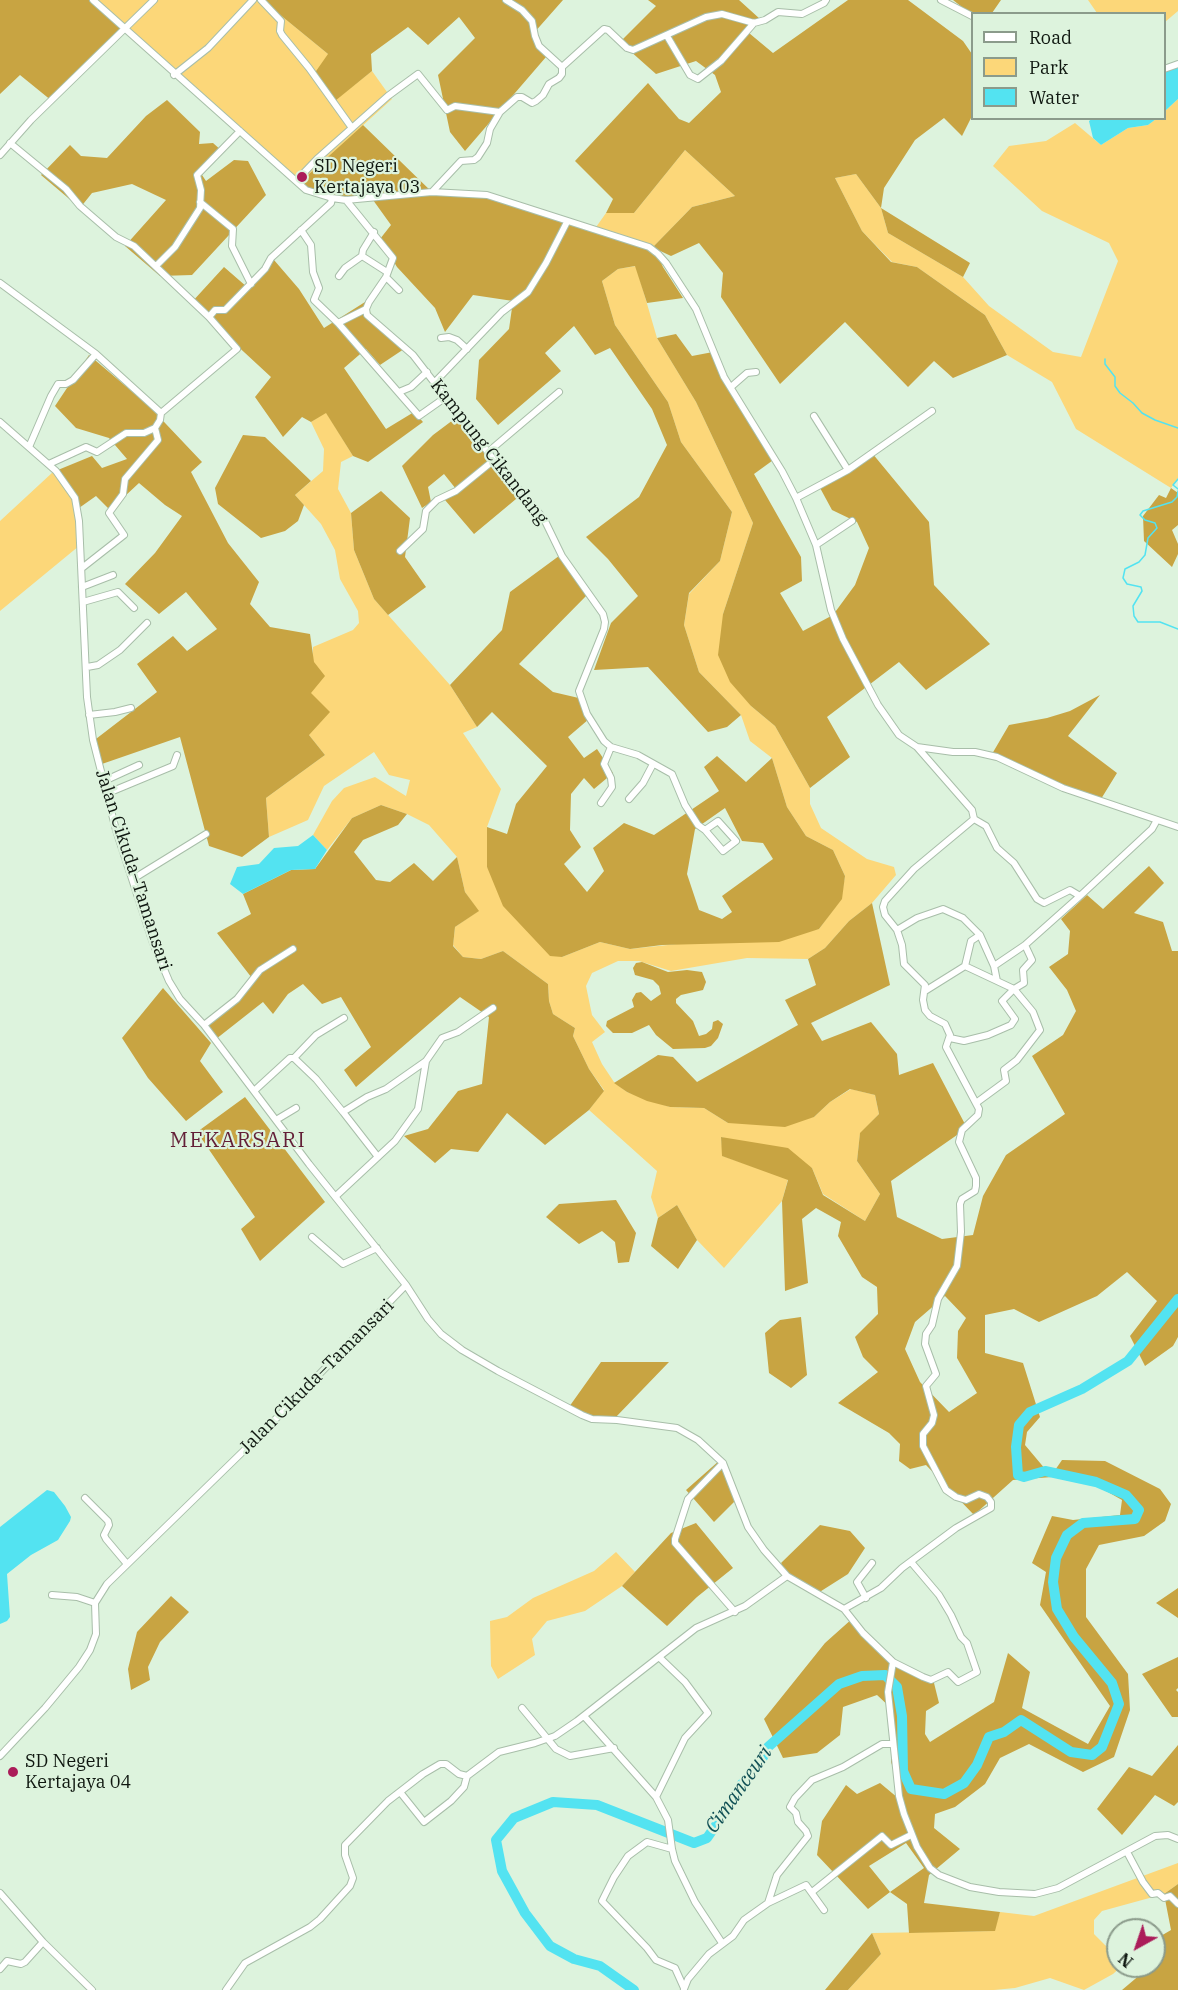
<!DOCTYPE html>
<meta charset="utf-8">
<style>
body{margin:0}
#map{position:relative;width:1178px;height:1990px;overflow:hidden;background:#ddf3dd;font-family:"IBM Plex Serif",serif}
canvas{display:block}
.legend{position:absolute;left:971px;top:12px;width:195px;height:108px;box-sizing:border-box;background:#ddf3dd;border:2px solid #8b9b8b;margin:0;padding:8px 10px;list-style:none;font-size:18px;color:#0f1710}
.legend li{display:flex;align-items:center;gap:12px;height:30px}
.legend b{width:30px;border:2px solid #8b9b8b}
.north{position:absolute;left:1106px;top:1918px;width:60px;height:60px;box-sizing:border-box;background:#ddf3dd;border:2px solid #8b9b8b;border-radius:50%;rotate:220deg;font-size:16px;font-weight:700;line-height:24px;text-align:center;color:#0f1710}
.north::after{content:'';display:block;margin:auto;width:21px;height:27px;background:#ab1c59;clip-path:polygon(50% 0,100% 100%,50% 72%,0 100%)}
</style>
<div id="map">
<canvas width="1178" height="1990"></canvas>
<ul class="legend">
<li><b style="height:8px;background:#fff"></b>Road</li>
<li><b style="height:16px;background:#fcd779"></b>Park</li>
<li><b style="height:16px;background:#53e3f1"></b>Water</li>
</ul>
<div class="north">N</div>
</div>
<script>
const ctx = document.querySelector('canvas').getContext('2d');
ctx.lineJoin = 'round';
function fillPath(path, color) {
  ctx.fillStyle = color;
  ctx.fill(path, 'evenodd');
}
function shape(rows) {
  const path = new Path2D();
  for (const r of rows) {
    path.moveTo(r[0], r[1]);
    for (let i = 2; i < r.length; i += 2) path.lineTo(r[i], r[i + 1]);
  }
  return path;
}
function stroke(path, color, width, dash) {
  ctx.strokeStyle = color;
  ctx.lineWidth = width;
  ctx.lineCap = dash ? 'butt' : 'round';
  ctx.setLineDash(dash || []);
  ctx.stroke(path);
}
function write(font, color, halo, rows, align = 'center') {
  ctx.font = font + ' "IBM Plex Serif",serif';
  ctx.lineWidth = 4.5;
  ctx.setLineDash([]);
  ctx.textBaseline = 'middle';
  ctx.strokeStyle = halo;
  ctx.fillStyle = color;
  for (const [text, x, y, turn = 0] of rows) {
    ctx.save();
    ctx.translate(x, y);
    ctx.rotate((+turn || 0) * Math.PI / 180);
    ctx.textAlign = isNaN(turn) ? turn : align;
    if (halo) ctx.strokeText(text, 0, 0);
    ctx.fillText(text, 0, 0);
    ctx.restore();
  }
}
const green = shape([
 [93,0,262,0,328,54,335,100,372,71,392,99,298,184],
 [1088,0,1178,0,1178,11,1165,22,1164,14,1097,13],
 [1178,99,1178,478,1171,488,1076,429,1052,382,1007,355,985,315,917,267,892,262,862,231,835,178,856,174,881,208,888,233,963,277,989,306,1053,352,1081,357,1118,261,1109,243,1042,211,993,166,1009,146,1046,141,1075,123,1101,145,1128,128,1148,125,1156,119,1164,118,1165,111],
 [685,150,735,196,692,207,653,247,594,230,606,213,634,213],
 [636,266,657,338,696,402,753,523,723,614,751,706,775,726,810,788,810,804,821,828,867,859,894,867,896,875,872,903,849,921,825,948,808,959,747,958,671,971,639,961,618,961,592,973,586,986,592,1015,605,1032,592,1042,602,1064,614,1082,627,1092,670,1107,704,1108,728,1123,814,1117,830,1102,851,1089,875,1095,879,1114,860,1134,857,1161,880,1194,865,1221,823,1194,812,1168,721,1137,723,1156,788,1179,782,1201,724,1268,697,1240,677,1205,658,1218,651,1197,657,1171,589,1110,604,1090,589,1069,573,1036,575,1028,553,1014,549,1001,548,984,503,951,481,959,463,957,453,945,455,927,478,911,465,892,457,857,429,825,407,814,381,805,352,818,327,850,313,835,332,801,344,788,375,777,406,796,410,780,389,775,374,752,324,786,308,820,269,837,266,798,325,755,309,735,313,647,353,630,359,623,358,611,340,579,335,550,321,524,295,495,323,471,324,449,311,422,326,412,353,456,341,462,338,489,351,513,354,550,374,599,450,685,477,727,463,733,501,789,487,827,487,867,562,957,600,942,630,949,819,929,841,899,845,876,833,850,806,836,787,807,772,758,750,741,741,715,699,672,684,625,689,594,720,561,732,512,681,442,668,402,615,325,602,281,618,269],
 [53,472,79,508,79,546,0,611,0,521],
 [616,1552,635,1572,622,1586,585,1611,547,1621,532,1639,535,1655,498,1679,491,1666,490,1621,507,1617,533,1598,594,1571],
 [1178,1863,1178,1884,1164,1894,1102,1911,1094,1920,1094,1934,1109,1949,1118,1952,1118,1966,1122,1966,1113,1974,1084,1990,1050,1978,1015,1988,994,1990,848,1990,881,1954,872,1933,994,1931,1000,1912,1034,1916]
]);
const forest = shape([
 [0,0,93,0,125,29,52,101,20,75,0,94],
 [262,0,563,0,533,34,546,57,465,151,450,132,438,75,475,38,459,17,428,45,408,27,371,54,372,71,335,101,314,74,328,54],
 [648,0,739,0,760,19,749,33,773,53,848,0,908,0,963,41,972,54,972,116,962,136,944,118,915,140,884,188,881,208,970,263,963,277,888,233,881,208,856,174,835,178,862,231,891,262,917,267,985,315,1007,355,953,378,934,361,908,387,845,322,780,384,721,297,723,273,699,243,671,256,654,248,663,267,683,298,647,303,635,266,618,269,602,281,615,325,668,402,681,442,732,512,720,561,689,593,684,625,699,672,741,715,727,727,708,732,648,667,594,670,611,623,638,596,608,559,586,537,639,497,667,445,652,409,610,348,595,355,574,326,545,353,561,371,498,425,476,399,479,360,509,329,513,301,473,295,445,332,435,308,397,267,380,239,391,225,373,200,343,203,306,191,298,184,363,125,434,194,490,196,653,247,692,207,735,196,685,150,634,213,606,213,613,199,575,161,648,83,679,119,689,123,721,92,715,75,696,61,656,74,620,42,656,6],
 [953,0,1001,0,992,13,972,14,972,15],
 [167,100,200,132,199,144,213,143,222,151,202,175,206,181,234,160,248,161,266,195,192,275,160,276,125,246,166,200,132,184,92,193,80,208,41,175,70,145,81,156,107,158,146,116],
 [274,260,299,289,324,328,365,302,379,330,404,349,380,365,366,349,344,368,386,429,414,412,423,422,368,462,353,456,326,413,311,422,302,417,283,437,255,397,271,377,191,303,224,267,247,287],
 [676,334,692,356,713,352,723,378,776,458,754,474,801,557,802,581,780,593,803,631,833,615,855,585,869,548,857,522,832,510,819,486,872,453,929,522,934,585,990,644,926,690,899,662,827,717,850,757,810,788,775,726,751,706,730,682,718,655,723,614,753,523,696,402,657,338],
 [89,355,148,405,202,462,191,472,228,543,259,582,250,604,270,627,310,634,314,662,325,676,311,693,330,712,309,735,325,755,266,798,269,837,242,857,209,846,180,737,99,765,92,742,157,692,137,664,173,636,187,651,217,629,186,592,159,614,125,584,155,553,182,516,165,505,139,483,110,510,96,496,79,508,53,472,92,456,102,468,127,459,109,438,76,428,55,406],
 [457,417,522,494,474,534,445,500,456,489,444,474,428,487,431,502,422,508,402,466,433,435],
 [243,435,265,437,311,481,295,495,304,505,298,521,285,531,261,538,218,504,215,488],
 [1171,488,1178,493,1178,525,1172,530,1178,544,1178,554,1172,567,1144,541,1143,516,1159,495,1166,498],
 [381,491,410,518,405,557,426,587,388,615,374,599,354,550,351,513],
 [563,553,588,594,519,664,553,692,583,699,589,719,568,737,584,758,597,749,613,773,594,789,584,778,571,794,570,830,581,847,564,864,587,892,604,871,593,848,624,823,654,835,719,791,704,767,717,756,746,782,772,758,787,807,806,836,833,850,845,876,842,899,819,929,779,942,662,945,630,949,600,942,562,957,550,956,503,906,487,867,487,827,507,834,516,804,547,766,492,712,477,727,450,685,502,630,510,592],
 [725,808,742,841,763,843,773,859,722,896,732,912,722,919,699,910,687,874,695,829],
 [1100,695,1068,736,1117,773,1101,799,1044,782,992,754,1009,725,1047,718,1070,711],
 [381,805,407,814,398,825,363,840,354,852,376,880,390,882,414,863,433,881,457,857,465,892,479,911,455,927,453,946,463,957,481,959,503,951,548,984,549,1001,553,1014,575,1028,573,1036,589,1069,604,1091,589,1110,545,1145,507,1113,478,1152,451,1149,435,1163,404,1136,428,1129,458,1091,482,1084,489,1017,460,997,356,1087,344,1070,371,1047,341,997,322,1004,303,984,288,994,273,1014,263,1002,216,1039,203,1024,255,982,217,933,251,914,243,894,291,870,315,869,352,818],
 [1149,866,1164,883,1134,913,1163,922,1172,951,1178,951,1178,1337,1173,1346,1145,1366,1130,1336,1157,1301,1127,1272,1097,1296,1039,1322,1014,1309,985,1315,985,1353,1023,1363,1040,1417,1027,1432,1025,1445,1051,1476,1062,1460,1105,1461,1160,1489,1171,1504,1165,1521,1144,1536,1099,1545,1086,1569,1086,1617,1128,1674,1130,1710,1114,1757,1083,1772,1029,1744,1000,1758,985,1784,955,1807,935,1814,934,1828,960,1849,929,1875,924,1903,1000,1912,995,1931,909,1933,907,1904,890,1892,868,1909,817,1855,822,1821,846,1785,857,1794,880,1783,898,1798,902,1793,891,1762,892,1709,877,1695,843,1707,840,1735,817,1753,783,1758,764,1719,825,1643,853,1618,897,1663,933,1679,939,1703,926,1711,925,1734,930,1742,994,1702,1008,1653,1030,1672,1022,1708,1088,1744,1110,1706,1040,1605,1046,1572,1032,1563,1052,1516,1073,1520,1120,1515,1122,1500,1099,1487,1052,1477,1013,1480,974,1515,926,1465,910,1469,899,1461,900,1444,889,1433,838,1403,878,1372,863,1357,855,1337,878,1314,877,1287,862,1277,838,1236,841,1222,816,1208,802,1219,808,1283,785,1291,782,1201,788,1180,722,1156,721,1137,788,1148,812,1168,823,1195,865,1221,880,1194,857,1161,860,1133,879,1114,875,1095,850,1089,830,1102,814,1117,785,1127,728,1123,704,1108,670,1107,647,1101,627,1092,614,1083,658,1055,673,1057,697,1082,798,1025,785,1000,816,985,808,959,825,948,849,921,872,903,890,985,811,1023,822,1041,871,1022,897,1054,899,1075,933,1063,967,1128,891,1181,897,1217,942,1239,973,1235,983,1196,1006,1155,1065,1114,1032,1056,1063,1035,1076,1011,1067,990,1049,967,1068,954,1070,931,1061,919,1087,895,1103,909],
 [945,1296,966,1318,958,1331,957,1358,977,1393,949,1412,920,1382,905,1349,915,1322],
 [906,1843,924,1868,890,1892,869,1866],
 [642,962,668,972,687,970,702,972,706,982,703,990,681,995,676,999,676,1003,693,1021,699,1036,706,1034,712,1029,713,1022,718,1020,723,1024,718,1038,711,1046,705,1048,673,1049,656,1035,649,1025,632,1033,613,1033,606,1026,607,1021,634,1007,632,1000,636,993,641,992,651,1001,661,994,659,986,653,980,635,975,633,968,636,963],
 [163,988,211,1043,200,1061,223,1092,186,1121,148,1078,122,1038],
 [245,1097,325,1202,260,1261,241,1229,255,1217,197,1132],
 [616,1200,636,1233,629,1262,618,1263,615,1242,602,1231,579,1244,546,1217,559,1204],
 [677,1205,697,1240,678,1269,651,1246,658,1218],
 [801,1317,807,1375,791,1388,769,1373,765,1333,780,1320],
 [601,1362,669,1362,615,1418,593,1417,569,1407],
 [720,1460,736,1500,714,1522,686,1490],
 [696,1523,733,1568,697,1597,667,1626,622,1586,671,1533],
 [820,1525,850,1531,865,1548,848,1574,818,1593,789,1577,781,1563],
 [1178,1588,1178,1618,1156,1603],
 [171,1596,189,1612,160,1642,148,1667,150,1680,131,1690,128,1669,137,1632],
 [1178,1657,1178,1688,1176,1690,1178,1692,1178,1717,1172,1717,1142,1674],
 [1178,1745,1178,1802,1174,1806,1155,1795,1122,1835,1097,1809,1129,1767,1152,1776],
 [1178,1884,1178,1990,1122,1990,1148,1968,1148,1966,1154,1966,1154,1940,1171,1930,1164,1894],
 [872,1933,881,1954,848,1990,825,1990]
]);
const water = shape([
 [1178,65,1178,99,1165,111,1164,69],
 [1093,118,1156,118,1156,119,1148,125,1128,128,1101,145,1093,138,1089,121],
 [313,835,327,850,315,869,291,870,243,894,230,884,237,867,259,864,274,848,298,846],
 [47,1490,54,1492,65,1506,71,1517,70,1521,58,1540,31,1555,7,1574,10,1617,7,1621,0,1624,0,1527]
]);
const stream = shape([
 [1105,359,1105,364,1115,377,1115,386,1120,393,1133,403,1142,413,1155,420,1178,428],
 [1178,489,1173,485,1178,479],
 [1178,491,1177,497,1172,502,1143,511,1140,515,1145,520,1155,523,1157,528,1148,538,1145,555,1139,562,1125,569,1123,578,1127,584,1141,587,1142,591,1133,606,1134,616,1138,622,1160,622,1178,629]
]);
const river = shape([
 [634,1990,600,1966,574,1959,550,1946,525,1913,502,1871,496,1840,514,1818,553,1802,597,1805,694,1843,707,1838,728,1808,739,1787,759,1765,768,1747,839,1684,862,1676,885,1675,897,1687,902,1716,903,1771,911,1789,944,1794,964,1783,977,1765,989,1737,1004,1732,1021,1720,1071,1752,1092,1755,1102,1747,1119,1704,1112,1683,1074,1637,1057,1609,1053,1582,1056,1558,1067,1535,1083,1523,1135,1519,1139,1510,1126,1495,1096,1482,1045,1471,1024,1477,1018,1475,1016,1447,1019,1425,1030,1412,1082,1389,1128,1361,1178,1299]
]);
const minor = shape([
 [93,0,306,190,332,198,346,200,432,192,487,195,649,247,658,254,666,263,696,309,724,377,782,471,796,498,816,545,831,610,843,639,878,705,899,735,917,747,953,752,975,752,997,757,1063,788,1178,827],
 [261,0,281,21,280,31,282,35,309,68,352,128],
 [506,0,522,10,532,21,535,36,539,46,562,67],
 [941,0,972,16],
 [667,36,690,75,698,79,721,61,754,23],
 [1164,69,1178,64],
 [174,75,208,48,253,0],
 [10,143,66,189,80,206,116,237,134,246,209,317,237,349,161,413,160,420,155,428,158,440,125,479,123,494,109,513,124,535,82,568],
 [0,155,31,120,154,0],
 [296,181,317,159,388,96,418,74,447,110,455,106,500,112],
 [432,192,461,161,474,160,478,157,487,143,490,129,500,112,517,97,522,97,532,103,536,101,543,95,549,84,559,78,562,74,562,67,604,29,608,30,627,48,633,50,706,17,722,14,754,23,765,20,778,12,802,14,824,3,826,0],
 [346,200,393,258,386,277,369,302,366,309,367,315,413,355,494,460,544,519,562,556,603,614,605,622,604,629,579,691,587,714,604,741,611,747,638,755,672,774,685,805,698,825,705,830,723,851,736,841,718,821,705,830],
 [200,202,233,229,232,246,251,284],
 [301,230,311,245,313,272,319,288,314,300,338,323,366,309],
 [362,256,387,272],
 [156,266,175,247,200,208,201,190,197,175,240,131],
 [339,276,345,268,362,256,363,250,374,232],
 [386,277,399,290],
 [0,283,96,354,161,413],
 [209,317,215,310,225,310,265,269,271,258,331,203,332,198],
 [338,323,419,416,446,397],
 [441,338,449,337,457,340,467,349],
 [435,382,502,312,528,292,546,263,567,222],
 [731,387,747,373,756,372],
 [399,392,411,387,427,372],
 [814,416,848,470],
 [0,422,56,471,75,498,79,521,87,697,93,740,116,830,153,943,169,981,180,999,204,1025,309,1164,406,1285,265,1430,107,1584,95,1603,96,1634,90,1650,79,1667,45,1708,0,1756],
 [29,447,51,396,58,384,66,384,73,380,96,354],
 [488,452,559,392],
 [49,464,86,447,97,452,126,433,144,433,155,428],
 [796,498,848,470,932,411],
 [816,545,852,521],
 [400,551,423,529,426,511,437,500,456,491,494,460],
 [82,587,113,575],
 [83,602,118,592,134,608],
 [87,667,98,665,120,650,147,623],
 [89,715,115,712,131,708],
 [104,781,139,765],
 [108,793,173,766,177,755],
 [629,799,643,783,653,764],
 [601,803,612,787,611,778,604,764,611,747],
 [974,819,986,826,997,848,1014,863,1037,899,1044,903,1070,890,1080,896],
 [133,879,206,834],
 [897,930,917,918,943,909,963,918,980,935,994,966,1025,945,1080,896,1152,829,1157,820],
 [965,966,997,981],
 [925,991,965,966,971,941,980,935],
 [204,1025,237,999,260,970,293,949],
 [950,1038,964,1041,988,1035,1011,1025,1015,1019,1002,1001,1014,989,1024,983,1023,970,1032,960,1025,945],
 [294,1058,316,1035,344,1018],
 [254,1091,290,1058,294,1058,316,1079,343,1112,367,1097,386,1089,426,1061],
 [976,1103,1006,1081,1004,1070,1017,1060,1040,1030,1033,1012,1014,989,997,981,994,966],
 [343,1112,378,1157],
 [276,1120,296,1108],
 [336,1196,395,1141,418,1109,426,1061,442,1038,458,1032,493,1008],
 [312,1237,343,1264,377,1248],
 [406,1285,428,1319,441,1334,462,1350,498,1371,582,1415,592,1419,617,1420,677,1428,698,1440,723,1463,748,1527,764,1550,787,1576,844,1609,881,1588,902,1568,956,1528,991,1508,991,1502,987,1497,979,1494,966,1500,956,1497,946,1490,923,1446,923,1434,932,1423,934,1415,926,1386,936,1374,925,1344,926,1334,932,1325,938,1299,957,1266,961,1232,960,1204,962,1199,975,1191,976,1186,976,1178,959,1142,962,1130,978,1115,979,1109,946,1047,950,1035,945,1024,930,1016,925,1010,923,1000,925,985,904,964,902,945,897,930,885,915,883,907,885,901,914,869,974,819,972,810,917,747],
 [723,1463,688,1499,675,1539,675,1543,735,1612],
 [85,1498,108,1521,109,1525,104,1535,106,1539,127,1564],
 [52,1595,77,1597,95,1603],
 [866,1598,857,1582,872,1563],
 [844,1609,863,1633,893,1662,923,1677,931,1680,948,1672,958,1682,977,1672,967,1643,961,1637,951,1615,939,1595,911,1562],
 [893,1662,888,1692,899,1796,904,1814,917,1847,930,1868,939,1875,970,1887,999,1892,1035,1894,1058,1888,1155,1836,1168,1835,1178,1839],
 [522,1708,556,1749,570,1756,614,1748],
 [584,1716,656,1797,668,1820,672,1849],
 [400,1792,424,1822,451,1801,464,1787,467,1776],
 [656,1797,685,1738,708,1713,685,1682,660,1658],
 [1127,1852,1143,1882,1152,1894,1158,1893,1164,1898,1170,1896,1178,1904],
 [812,1892,882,1836,891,1845,911,1835],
 [0,1893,43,1942,92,1990],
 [768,1903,777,1875,808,1836,806,1831,798,1822,796,1813,790,1807,795,1798,812,1780,843,1767,882,1744,893,1744],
 [0,1969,7,1961,21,1964,25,1962,43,1942],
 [684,1988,675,1968,656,1960,647,1948,602,1901,614,1877,628,1856,647,1842,672,1849,675,1861,695,1902,722,1943],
 [684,1989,688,1979,709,1954,733,1936,744,1920,768,1903,806,1885,824,1910],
 [226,1990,245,1963,310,1927,320,1919,350,1886,353,1878,345,1855,345,1845,388,1801,423,1774,440,1764,446,1764,459,1774,467,1776,499,1752,535,1743,555,1736,577,1721,696,1628,745,1606,787,1576]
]);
const markers = [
 [302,177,6,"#ab1c59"],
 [13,1772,6,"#ab1c59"]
];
const poiNames = [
 ["SD Negeri",314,167],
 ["Kertajaya 03",314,188],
 ["SD Negeri",25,1762],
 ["Kertajaya 04",25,1783]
];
const streetNames = [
 ["Kampung Cikandang",489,452,52],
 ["Jalan Cikuda–Tamansari",133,870,72],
 ["Jalan Cikuda–Tamansari",317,1377,-45]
];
const waterNames = [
 ["Cimanceuri",739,1790,-55]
];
const quarterNames = [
 ["MEKARSARI",238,1141]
];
fillPath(green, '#fcd779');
fillPath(forest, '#c8a442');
fillPath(water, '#53e3f1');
stroke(stream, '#53e3f1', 1.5);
stroke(river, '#53e3f1', 10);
stroke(minor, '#a8bea9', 8);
stroke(minor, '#fff', 6);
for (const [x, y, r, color] of markers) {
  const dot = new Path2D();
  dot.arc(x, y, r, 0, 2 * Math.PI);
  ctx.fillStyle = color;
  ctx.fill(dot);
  stroke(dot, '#ddf3dd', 2);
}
write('18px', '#0f1710', '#ddf3dd', poiNames, 'left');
write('18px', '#0f1710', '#ddf3dd', streetNames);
write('italic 20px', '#125156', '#ddf3dd', waterNames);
ctx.letterSpacing = '1.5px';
write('21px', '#631f37', '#ddf3dd', quarterNames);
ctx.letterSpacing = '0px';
</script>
